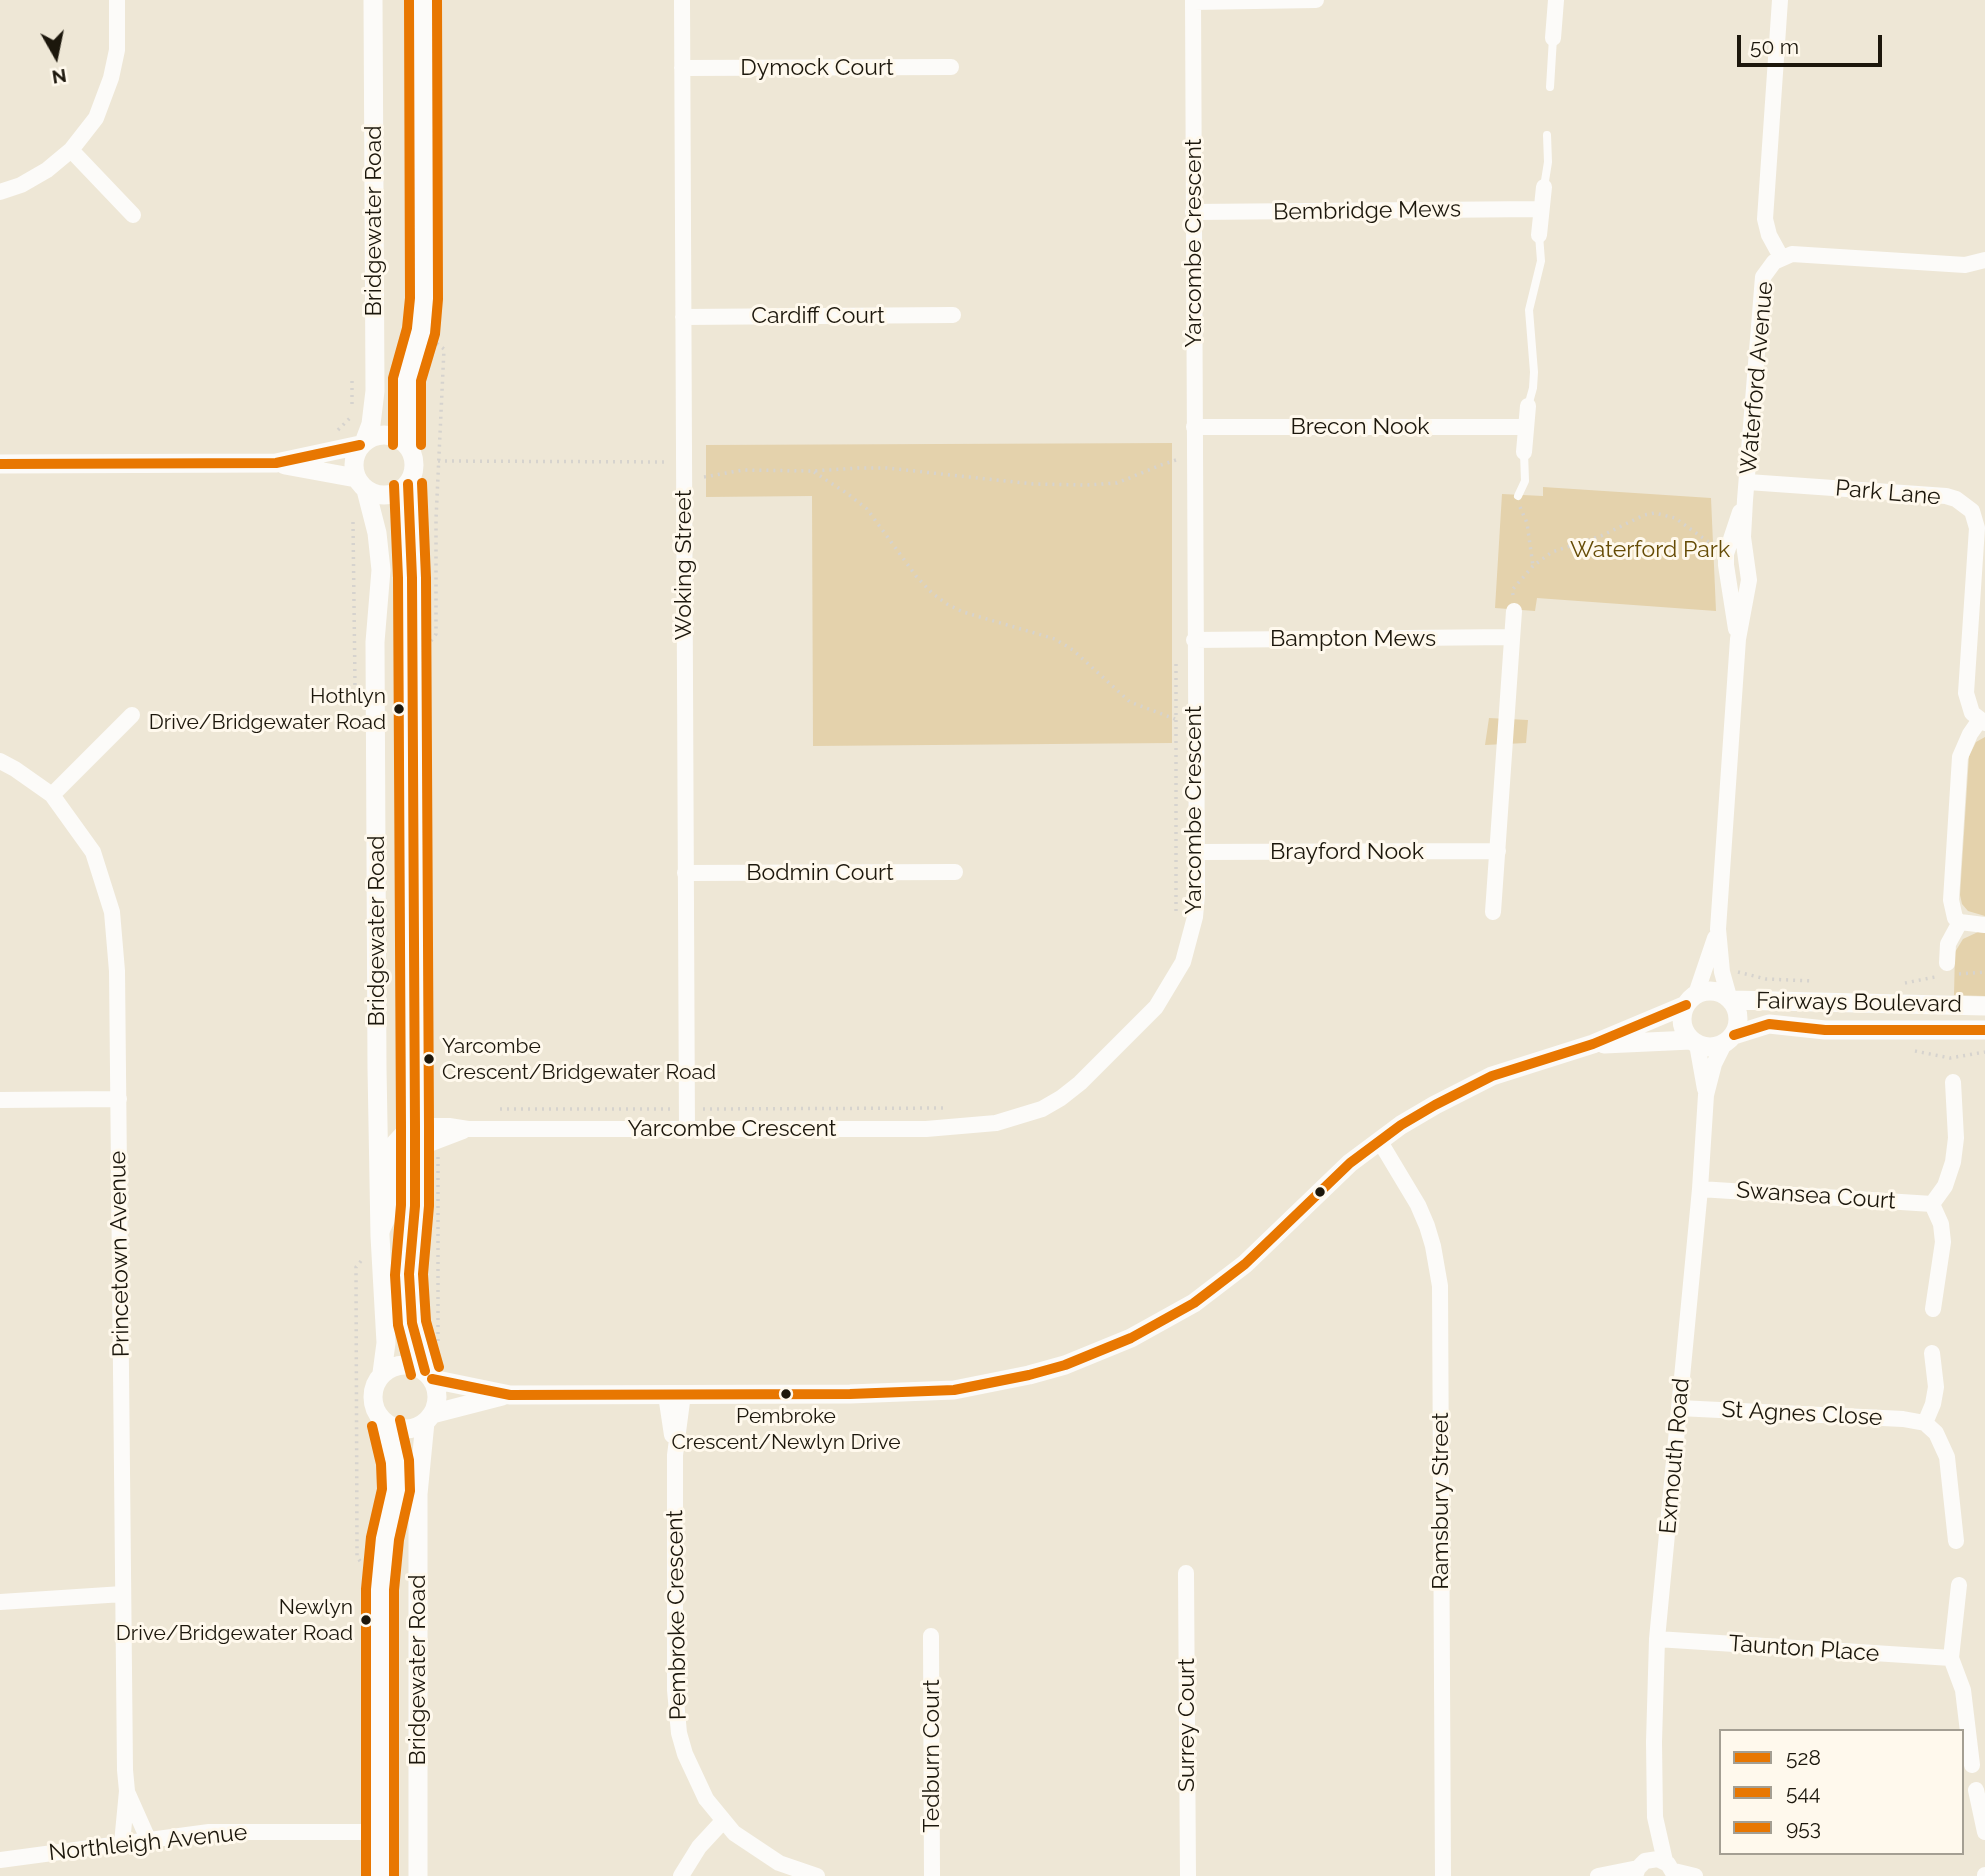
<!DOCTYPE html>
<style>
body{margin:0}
#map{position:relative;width:1985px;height:1876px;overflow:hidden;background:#eee7d6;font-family:Raleway,sans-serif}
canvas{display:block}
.legend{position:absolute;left:1719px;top:1729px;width:245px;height:126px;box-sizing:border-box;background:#fff9ed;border:2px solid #a49f93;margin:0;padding:9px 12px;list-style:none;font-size:21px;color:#1c170c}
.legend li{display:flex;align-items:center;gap:14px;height:35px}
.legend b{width:35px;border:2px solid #a49f93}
.north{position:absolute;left:21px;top:21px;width:70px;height:70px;-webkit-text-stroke:5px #fff9ed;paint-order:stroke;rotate:171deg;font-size:19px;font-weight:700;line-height:28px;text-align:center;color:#1c170c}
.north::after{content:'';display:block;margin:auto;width:24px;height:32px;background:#1c170c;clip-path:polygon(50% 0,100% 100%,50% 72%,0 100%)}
.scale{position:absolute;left:1737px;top:35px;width:145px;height:32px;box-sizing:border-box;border:4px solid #1c170c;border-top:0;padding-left:9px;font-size:21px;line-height:24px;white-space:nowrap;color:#1c170c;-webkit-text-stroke:5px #fff9ed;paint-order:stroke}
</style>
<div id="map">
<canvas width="1985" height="1876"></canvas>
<ul class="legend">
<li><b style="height:9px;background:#e87701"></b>528</li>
<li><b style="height:9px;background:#e87701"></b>544</li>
<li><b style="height:9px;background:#e87701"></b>953</li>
</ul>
<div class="north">N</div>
<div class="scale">50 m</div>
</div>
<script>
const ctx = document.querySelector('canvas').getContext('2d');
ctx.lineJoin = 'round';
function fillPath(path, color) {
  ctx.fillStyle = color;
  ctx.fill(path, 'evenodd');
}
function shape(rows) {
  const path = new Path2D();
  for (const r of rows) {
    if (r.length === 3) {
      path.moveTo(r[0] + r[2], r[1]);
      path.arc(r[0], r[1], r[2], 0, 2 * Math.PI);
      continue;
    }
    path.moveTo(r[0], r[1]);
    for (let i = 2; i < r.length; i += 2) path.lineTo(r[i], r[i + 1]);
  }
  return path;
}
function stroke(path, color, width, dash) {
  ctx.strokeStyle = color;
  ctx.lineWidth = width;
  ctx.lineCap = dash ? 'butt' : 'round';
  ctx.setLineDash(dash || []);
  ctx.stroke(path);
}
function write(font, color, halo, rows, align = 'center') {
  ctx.font = font + ' Raleway,sans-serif';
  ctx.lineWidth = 6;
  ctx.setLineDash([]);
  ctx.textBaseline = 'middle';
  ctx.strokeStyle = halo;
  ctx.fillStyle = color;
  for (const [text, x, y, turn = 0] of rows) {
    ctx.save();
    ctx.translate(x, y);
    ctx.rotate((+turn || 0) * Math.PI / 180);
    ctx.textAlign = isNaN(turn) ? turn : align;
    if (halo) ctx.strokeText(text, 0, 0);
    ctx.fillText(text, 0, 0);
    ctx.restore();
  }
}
const green = shape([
 [1172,443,1172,743,813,746,812,496,706,497,706,445],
 [1543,487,1711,498,1716,611,1537,598,1535,611,1495,608,1502,494,1543,496],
 [1489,718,1528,720,1526,743,1485,745],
 [1985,737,1985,916,1968,911,1962,904,1960,895,1969,756,1976,742],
 [1978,932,1985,933,1985,996,1954,995,1955,952,1963,939]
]);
const path = shape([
 [352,404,352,380,355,379],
 [338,430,352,416],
 [438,461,667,462],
 [814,472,848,494,867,509,916,576,932,593,947,604,963,612,1055,639,1073,650,1130,702,1175,719],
 [704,477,743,470,812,471,859,468,887,468,1033,484,1087,485,1117,483,1161,465,1176,460,1176,463],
 [1520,507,1527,523,1533,566],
 [353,522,355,685],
 [1513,595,1512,590,1533,566,1552,552,1601,536,1644,515,1655,513,1675,518,1713,545],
 [431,641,436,634,436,519,444,349,436,343],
 [1176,911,1176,660],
 [1738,972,1766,979,1814,981],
 [1959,974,1985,972],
 [1905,983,1935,977],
 [1915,1051,1950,1058,1985,1052],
 [500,1109,670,1109],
 [703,1109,947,1108],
 [438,1157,438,1342],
 [361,1261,356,1267,357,1557,363,1565]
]);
const service = shape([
 [1550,87,1553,38],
 [1544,187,1548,162,1547,135],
 [1528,406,1533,388,1534,372,1529,310,1541,261,1539,235],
 [1518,496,1525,481,1524,452]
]);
const minor = shape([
 [682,0,687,1129],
 [1780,0,1765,219,1769,235,1781,257],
 [1193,2,1316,0],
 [1553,38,1556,0],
 [682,68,951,67],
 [71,150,133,215],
 [0,192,21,185,47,170,71,150,96,118,111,78,117,50,117,0],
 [1193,212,1540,209],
 [1539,235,1544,187],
 [683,317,953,315],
 [1194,427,1525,427],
 [1524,452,1528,406],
 [1748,482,1946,496,1956,499,1972,511,1977,528,1966,693,1972,713,1985,723],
 [1736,629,1726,565,1726,554,1740,512],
 [1194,640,1512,637],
 [1979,721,1970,734,1960,757,1951,900,1955,918,1960,922,1985,925],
 [0,761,15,769,52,795,93,852,112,912,117,971,125,1770,127,1791,122,1843],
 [52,795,132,715],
 [1197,852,1498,851],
 [685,873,955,872],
 [1493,912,1514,611],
 [1947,963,1948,944,1960,922],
 [1696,994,1715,938],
 [1729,997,1722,972,1718,929,1738,639,1749,580,1743,537,1745,500,1763,277,1774,262,1792,254,1965,265,1985,260],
 [1697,1044,1705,1089],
 [0,1100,119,1099],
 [1379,1140,1418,1205,1427,1226,1433,1246,1440,1286,1443,1876],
 [415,1156,429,1144,463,1131],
 [1700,1189,1932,1204],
 [381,1232,391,1211,392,1145,402,1134,415,1126,449,1126,468,1129,926,1129,996,1123,1042,1109,1061,1098,1080,1083,1156,1007,1183,962,1195,917,1197,894,1193,0],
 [1933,1309,1943,1242,1941,1224,1932,1204,1945,1186,1953,1162,1956,1138,1953,1082],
 [1932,1353,1936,1387,1933,1404,1925,1423,1936,1433,1947,1457,1956,1541],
 [683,1394,675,1455,675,1690,679,1733,685,1754,706,1799,734,1833,779,1863,817,1876],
 [666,1395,672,1435],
 [1679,1408,1903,1419,1925,1423],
 [1186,1573,1188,1876],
 [1959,1585,1951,1658,1963,1690,1972,1765],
 [0,1602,123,1594],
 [931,1636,932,1876],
 [1657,1639,1951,1658],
 [1976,1790,1985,1832],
 [128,1794,148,1839],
 [0,1860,209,1832,380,1832],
 [1665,1861,1655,1817,1654,1742,1657,1639,1700,1189,1706,1095,1714,1064,1724,1044],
 [1674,1871,1695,1876],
 [681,1876,699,1847,723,1821],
 [1598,1876,1638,1868],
 [1635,1876,1638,1868,1645,1861,1658,1859,1668,1864,1675,1876],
 [1985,1876,1985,1875]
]);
const tertiary = shape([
 [384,465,30],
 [365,440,371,424,375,391,373,0],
 [407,445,407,379,421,331,424,299,423,0],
 [0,464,276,463,360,445],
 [285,465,356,478],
 [408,484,412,578,415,1126,415,1206,409,1274,410,1300,412,1323,425,1371],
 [366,490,377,533,381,570,375,642,377,1068,380,1236,386,1343,382,1373],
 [1710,1019,28],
 [1732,1000,1985,1006],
 [1734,1035,1769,1024,1825,1030,1985,1030],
 [1604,1044,1691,1040],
 [405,1397,32],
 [432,1379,510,1395,850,1394,954,1390,1029,1375,1065,1365,1131,1338,1194,1303,1245,1264,1350,1163,1401,1125,1435,1105,1492,1076,1593,1044,1686,1005],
 [432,1414,502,1396],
 [380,1876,380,1589,385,1538,396,1490,395,1462,386,1423],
 [418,1876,418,1494,425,1422]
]);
const bus1 = shape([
 [0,464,276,463,360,445],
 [408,484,412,578,415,1126,415,1206,409,1274,412,1323,425,1371],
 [1734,1035,1769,1024,1825,1030,1985,1030],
 [432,1379,510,1395,850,1394,954,1390,1029,1375,1065,1365,1131,1338,1194,1303,1245,1264,1350,1163,1401,1125,1435,1105,1492,1076,1593,1044,1686,1005]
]);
const bus2 = shape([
 [421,445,421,381,435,334,438,299,437,0],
 [394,485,398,578,401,1126,401,1205,395,1275,398,1325,411,1375],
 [394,1876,394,1590,399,1540,410,1491,409,1460,400,1420]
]);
const bus3 = shape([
 [393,445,393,378,407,328,410,298,409,0],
 [422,483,426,578,429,1126,429,1206,423,1274,426,1321,439,1367],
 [366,1876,366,1589,371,1537,382,1489,381,1464,372,1426]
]);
const markers = [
 [399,709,6,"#1c170c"],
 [429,1059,6,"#1c170c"],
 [1320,1192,6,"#1c170c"],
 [786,1394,6,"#1c170c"],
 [366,1620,6,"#1c170c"]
];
const busNames = [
 ["Hothlyn",386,697],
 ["Drive/Bridgewater Road",386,723],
 ["Yarcombe",442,1047,"left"],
 ["Crescent/Bridgewater Road",442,1073,"left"],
 ["Pembroke",786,1417,"center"],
 ["Crescent/Newlyn Drive",786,1443,"center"],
 ["Newlyn",353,1608],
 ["Drive/Bridgewater Road",353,1634]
];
const streetNames = [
 ["Dymock Court",817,68],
 ["Bembridge Mews",1367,211,-1],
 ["Bridgewater Road",374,221,-90],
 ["Yarcombe Crescent",1194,243,-90],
 ["Cardiff Court",818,316],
 ["Waterford Avenue",1757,378,-85],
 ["Brecon Nook",1360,427],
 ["Park Lane",1888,493,5],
 ["Woking Street",684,565,-90],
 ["Bampton Mews",1353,639],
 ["Yarcombe Crescent",1194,810,-90],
 ["Brayford Nook",1347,852],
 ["Bodmin Court",820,873],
 ["Bridgewater Road",377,931,-90],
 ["Fairways Boulevard",1859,1003,1],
 ["Yarcombe Crescent",732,1129],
 ["Swansea Court",1816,1196,4],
 ["Princetown Avenue",120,1254,-91],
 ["St Agnes Close",1802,1414,3],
 ["Exmouth Road",1675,1456,-85],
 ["Ramsbury Street",1441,1501,-90],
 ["Pembroke Crescent",677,1615,-91],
 ["Taunton Place",1804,1649,4],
 ["Bridgewater Road",418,1670,-90],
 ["Surrey Court",1187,1725,-90],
 ["Tedburn Court",932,1756,-90],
 ["Northleigh Avenue",148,1843,-6]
];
const parkNames = [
 ["Waterford Park",1650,550]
];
fillPath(green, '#e4d2ac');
stroke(path, '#d6d3ce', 3.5, [2, 5]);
stroke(service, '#fcfbf9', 8);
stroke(minor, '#fcfbf9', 16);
stroke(tertiary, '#fcfbf9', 19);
stroke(bus1, '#e87701', 10);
stroke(bus2, '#e87701', 10);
stroke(bus3, '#e87701', 10);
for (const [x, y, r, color] of markers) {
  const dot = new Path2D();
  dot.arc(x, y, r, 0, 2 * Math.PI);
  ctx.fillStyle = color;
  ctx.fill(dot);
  stroke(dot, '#fff9ed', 2.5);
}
write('21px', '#1c170c', '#fff9ed', busNames, 'right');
write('23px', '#1c170c', '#fff9ed', streetNames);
write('23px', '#664c06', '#fff9ed', parkNames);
</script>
